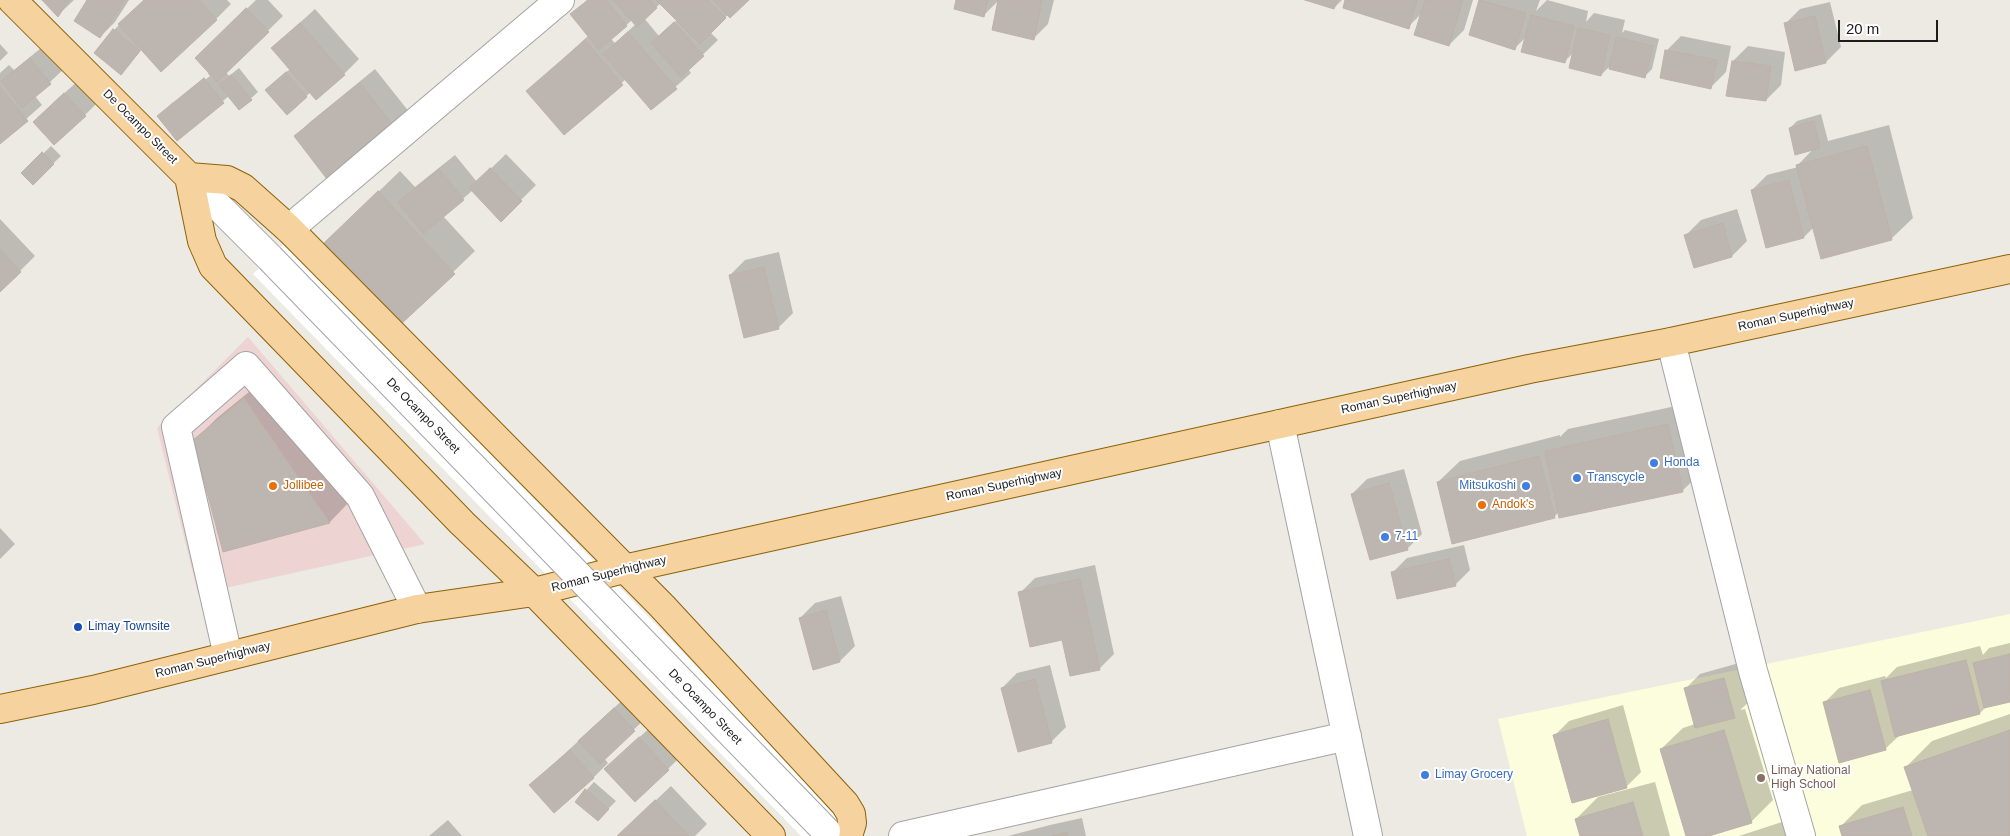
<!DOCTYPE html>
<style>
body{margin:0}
#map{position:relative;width:2010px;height:836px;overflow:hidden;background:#edeae3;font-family:Helvetica,sans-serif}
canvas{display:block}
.scale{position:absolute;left:1838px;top:20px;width:100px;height:22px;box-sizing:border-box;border:2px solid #1d1d1d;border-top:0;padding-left:6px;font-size:15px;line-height:18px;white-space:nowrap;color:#1d1d1d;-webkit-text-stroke:4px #fff;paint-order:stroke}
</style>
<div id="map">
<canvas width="2010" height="836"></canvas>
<div class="scale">20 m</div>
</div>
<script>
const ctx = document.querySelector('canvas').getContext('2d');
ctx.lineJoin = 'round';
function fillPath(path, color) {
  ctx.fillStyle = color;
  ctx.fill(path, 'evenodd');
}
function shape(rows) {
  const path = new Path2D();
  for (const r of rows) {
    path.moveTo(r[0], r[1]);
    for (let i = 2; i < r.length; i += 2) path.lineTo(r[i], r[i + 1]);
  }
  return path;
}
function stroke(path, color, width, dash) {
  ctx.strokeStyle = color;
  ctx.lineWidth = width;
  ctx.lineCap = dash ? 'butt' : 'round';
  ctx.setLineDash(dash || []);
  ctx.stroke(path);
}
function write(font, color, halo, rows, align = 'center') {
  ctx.font = font + ' Helvetica,sans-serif';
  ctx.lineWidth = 4;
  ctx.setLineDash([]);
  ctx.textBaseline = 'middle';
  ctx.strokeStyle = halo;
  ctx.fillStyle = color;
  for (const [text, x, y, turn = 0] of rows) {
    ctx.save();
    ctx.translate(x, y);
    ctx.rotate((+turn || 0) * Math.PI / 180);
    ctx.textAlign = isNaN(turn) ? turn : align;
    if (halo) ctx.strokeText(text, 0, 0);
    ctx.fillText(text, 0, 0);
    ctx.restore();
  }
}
const commercial = shape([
 [248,337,425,544,198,594,157,428]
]);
const education = shape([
 [2010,614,2010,836,1527,836,1498,719]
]);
const pier = shape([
 [285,243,841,815,820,836,801,836,253,274]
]);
const shadow = shape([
 [43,0,74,0,58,15],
 [89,0,129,0,115,22,100,37],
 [144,0,227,0,231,4,216,19,142,49,121,73,114,30],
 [256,0,268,0,283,16,226,72,229,76,239,68,258,92,239,109,229,96,177,139,159,116,173,102,173,105,210,76,208,74,210,72,211,43],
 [587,0,747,0,729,14,710,32,718,40,688,69,691,73,651,109,626,79,565,134,528,91,589,35,572,14],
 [661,3,677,20,659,36,644,18],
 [632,20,636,24,615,43,611,39],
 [957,0,1054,0,1048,24,1033,39,999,0,984,15],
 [1309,0,1342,0,1334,8],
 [1347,0,1473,0,1464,30,1449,45,1422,13,1408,27],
 [1481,0,1540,0,1536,11,1547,0,1588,11,1586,22,1594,13,1625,20,1622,33,1625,30,1659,39,1652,69,1645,76,1611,65,1601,75,1574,52,1564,62,1527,36,1515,48,1470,34],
 [1830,2,1841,47,1826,62,1785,24,1800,9],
 [315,9,359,59,344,74,311,92,287,113,274,83,290,69,272,48],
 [1681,36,1731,46,1726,72,1711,87,1666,51],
 [0,44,8,53,0,61],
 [46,44,65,68,35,96,42,105,0,142,0,73,9,65,14,70],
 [1748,46,1785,52,1781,85,1766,100,1733,61],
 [375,69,410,113,395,128,295,137,310,122],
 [80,79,100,100,85,115,49,107],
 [1821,114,1828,141,1889,125,1913,218,1891,239,1814,227,1804,237,1767,246,1752,190,1767,175,1798,167,1798,165,1814,148,1790,128,1797,121],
 [51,146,61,156,33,183,23,173],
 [506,154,536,185,501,220,473,190,443,216,475,251,400,323,347,222,400,171,415,187,455,155,477,182],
 [1737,209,1747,241,1732,256,1686,235,1701,220],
 [0,219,35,256,0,291],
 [779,252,793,313,778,328,730,275,745,260],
 [266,378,351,500,330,522,224,551,195,440,217,418],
 [1690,403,1704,470,1682,491,1559,512,1554,517,1438,482,1460,461,1560,435,1560,437,1568,429],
 [1404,469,1422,534,1407,549,1352,494,1367,479],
 [0,528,15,544,0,559],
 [1464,545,1470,570,1455,585,1392,573,1407,558],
 [1095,565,1114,654,1099,669,1063,638,1020,593,1035,578],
 [841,596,855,646,840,661,800,618,815,603],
 [2010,643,2010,700,1987,706,1980,713,1901,734,1885,749,1824,703,1839,688,1885,676,1886,678,1897,667,1980,646,1983,655,1989,648],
 [1739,663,1749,702,1740,710,1745,709,1773,800,1751,822,1705,836,1687,836,1661,749,1683,728,1695,724,1685,689,1700,674],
 [1050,665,1066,727,1051,742,1002,688,1017,673],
 [629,694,649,715,604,758,608,763,593,778,531,785],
 [1623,705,1641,772,1626,787,1554,736,1569,721],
 [2010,714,2010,836,1843,836,1840,827,1862,805,1913,790,1905,768,1932,741],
 [654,724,683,754,668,769,621,754],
 [594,782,616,801,605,812,576,801],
 [1655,782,1670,836,1581,836,1576,819,1598,797],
 [671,786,707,824,695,836,618,836],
 [1082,818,1086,836,1008,836,1050,825],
 [448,820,462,836,429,836],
 [1782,822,1787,836,1739,836]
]);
const building = shape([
 [42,0,69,0,58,17,42,0],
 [87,0,125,0,100,38,74,21,87,0],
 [144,0,199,0,217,20,161,72,118,24,144,0],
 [588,0,606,0,627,26,599,50,570,14,588,0],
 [613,0,650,0,657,8,637,27,613,0],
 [656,0,708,0,726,18,700,44,656,0],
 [713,0,749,0,730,18,713,0],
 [956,0,988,0,984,17,954,9,956,0],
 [998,0,1042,0,1034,40,992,30,998,0],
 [1305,0,1337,0,1334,9,1305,0],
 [1345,0,1417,0,1409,29,1343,8,1345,0],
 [1425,0,1463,0,1449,46,1414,35,1425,0],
 [1479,0,1526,13,1515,50,1469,35,1479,0],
 [246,8,269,32,217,82,195,58,246,8],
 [1531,15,1574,26,1565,63,1521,52,1531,15],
 [1815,16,1826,63,1795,71,1784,23,1815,16],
 [674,22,704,56,681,77,651,43,674,22],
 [300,23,345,75,316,100,271,48,300,23],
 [1578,28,1610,35,1601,76,1569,68,1578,28],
 [113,29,140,51,121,75,94,53,113,29],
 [628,32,677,89,651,110,603,54,628,32],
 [1616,37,1653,46,1645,78,1609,69,1616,37],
 [585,40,623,85,564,135,526,91,585,40],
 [1665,50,1717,60,1711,89,1660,78,1665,50],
 [30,58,51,84,22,108,1,81,30,58],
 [1732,61,1771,66,1766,101,1726,96,1732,61],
 [286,72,307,97,287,115,265,90,286,72],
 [231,75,252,100,239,110,219,85,231,75],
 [204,78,224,103,177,141,157,116,204,78],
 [360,83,396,129,330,183,294,136,360,83],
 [0,87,28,121,0,144,0,87],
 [64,93,86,116,54,145,33,122,64,93],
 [1814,121,1820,148,1795,155,1789,128,1814,121],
 [1867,146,1892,240,1821,259,1796,165,1867,146],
 [42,152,54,164,33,185,21,173,42,152],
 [490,168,522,201,501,222,469,188,490,168],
 [439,169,464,200,423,234,398,202,439,169],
 [1789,180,1804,238,1766,248,1751,190,1789,180],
 [378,191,455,274,400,325,324,243,378,191],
 [1723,223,1732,257,1694,268,1684,235,1723,223],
 [0,249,21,272,0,292,0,249],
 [764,267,779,329,744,338,729,275,764,267],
 [244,398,330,523,223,552,193,440,244,398],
 [1668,424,1683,492,1559,518,1545,451,1668,424],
 [1539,456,1555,518,1452,544,1437,482,1539,456],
 [1389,483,1408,550,1370,560,1351,494,1389,483],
 [1449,559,1456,586,1397,599,1391,572,1449,559],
 [1080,579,1100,670,1070,676,1062,640,1030,647,1018,592,1080,579],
 [826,610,840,662,813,670,799,618,826,610],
 [2010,654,2010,702,1984,708,1973,663,2010,654],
 [1966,660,1980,714,1895,737,1881,681,1966,660],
 [1724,678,1735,718,1695,728,1684,688,1724,678],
 [1035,679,1052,743,1018,752,1001,688,1035,679],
 [1870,690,1886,750,1839,763,1823,702,1870,690],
 [614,708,635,731,600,764,578,741,614,708],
 [1608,719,1627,788,1572,803,1553,735,1608,719],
 [1724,730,1752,823,1709,836,1686,836,1660,749,1724,730],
 [2010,730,2010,836,1928,836,1904,767,2010,730],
 [639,737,669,770,635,802,604,769,639,737],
 [570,750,594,778,554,813,529,785,570,750],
 [585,789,609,809,598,821,575,802,585,789],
 [655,800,689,836,617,836,655,800],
 [1633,802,1643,836,1580,836,1575,819,1633,802],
 [1903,807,1912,836,1842,836,1839,826,1903,807],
 [1067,832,1068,836,1051,836,1067,832]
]);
const minor = shape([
 [189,177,270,258],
 [289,229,560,0],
 [1671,342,1753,671,1801,836],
 [1280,424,1368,836],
 [228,656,176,427,246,366,360,496,417,609],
 [903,836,1347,736]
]);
const major = shape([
 [12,0,189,177],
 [189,177,227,180,243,188,289,229,662,606,845,804,851,814,852,823,848,836],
 [189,177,202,241,213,266,462,523,534,592,771,836],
 [0,709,93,690,417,609,534,592,624,569,1529,369,1671,342,2010,269]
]);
const minorBridge = shape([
 [270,258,826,831]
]);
const markers = [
 [1654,463,5,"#3f7fe0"],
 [1577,478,5,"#3f7fe0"],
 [273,486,5,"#e8710a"],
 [1526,486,5,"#3f7fe0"],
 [1482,505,5,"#e8710a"],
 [1385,537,5,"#3f7fe0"],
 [78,627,5,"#1a4fb4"],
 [1425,775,5,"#3f7fe0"],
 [1761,778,5,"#8d6e63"]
];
const streetNames = [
 ["De Ocampo Street",140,127,45],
 ["Roman Superhighway",1796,315,-12],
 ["Roman Superhighway",1399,398,-12],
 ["De Ocampo Street",423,416,46],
 ["Roman Superhighway",1004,485,-12],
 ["Roman Superhighway",609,574,-14],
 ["Roman Superhighway",213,660,-14],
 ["De Ocampo Street",705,707,46]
];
const shopNames = [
 ["Honda",1664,463],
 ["Transcycle",1587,478],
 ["Mitsukoshi",1516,486,"right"],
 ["7-11",1395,537],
 ["Limay Grocery",1435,775]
];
const foodNames = [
 ["Jollibee",283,486],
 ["Andok's",1492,505]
];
const transitNames = [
 ["Limay Townsite",88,627]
];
const educationNames = [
 ["Limay National",1771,771],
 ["High School",1771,785]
];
fillPath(commercial, '#edd4d3');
fillPath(education, '#fcfddc');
fillPath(pier, '#fff');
fillPath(shadow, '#0003');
fillPath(building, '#bdb6b0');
stroke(building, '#beb1a6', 1);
stroke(minor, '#a4a4a4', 30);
stroke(major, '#8c6309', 30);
stroke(minor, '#fff', 28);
stroke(major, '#f6d29f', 28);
stroke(minorBridge, '#a4a4a4', 30, []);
stroke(minorBridge, '#fff', 28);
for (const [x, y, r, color] of markers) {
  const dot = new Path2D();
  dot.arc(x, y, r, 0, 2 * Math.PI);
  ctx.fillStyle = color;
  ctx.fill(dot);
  stroke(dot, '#fff', 2);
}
write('12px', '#1d1d1d', '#fff', streetNames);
write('12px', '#366cbe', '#fff', shopNames, 'left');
write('12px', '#c56008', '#fff', foodNames, 'left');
write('12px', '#164399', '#fff', transitNames, 'left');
write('12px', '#785e54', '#fff', educationNames, 'left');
</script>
